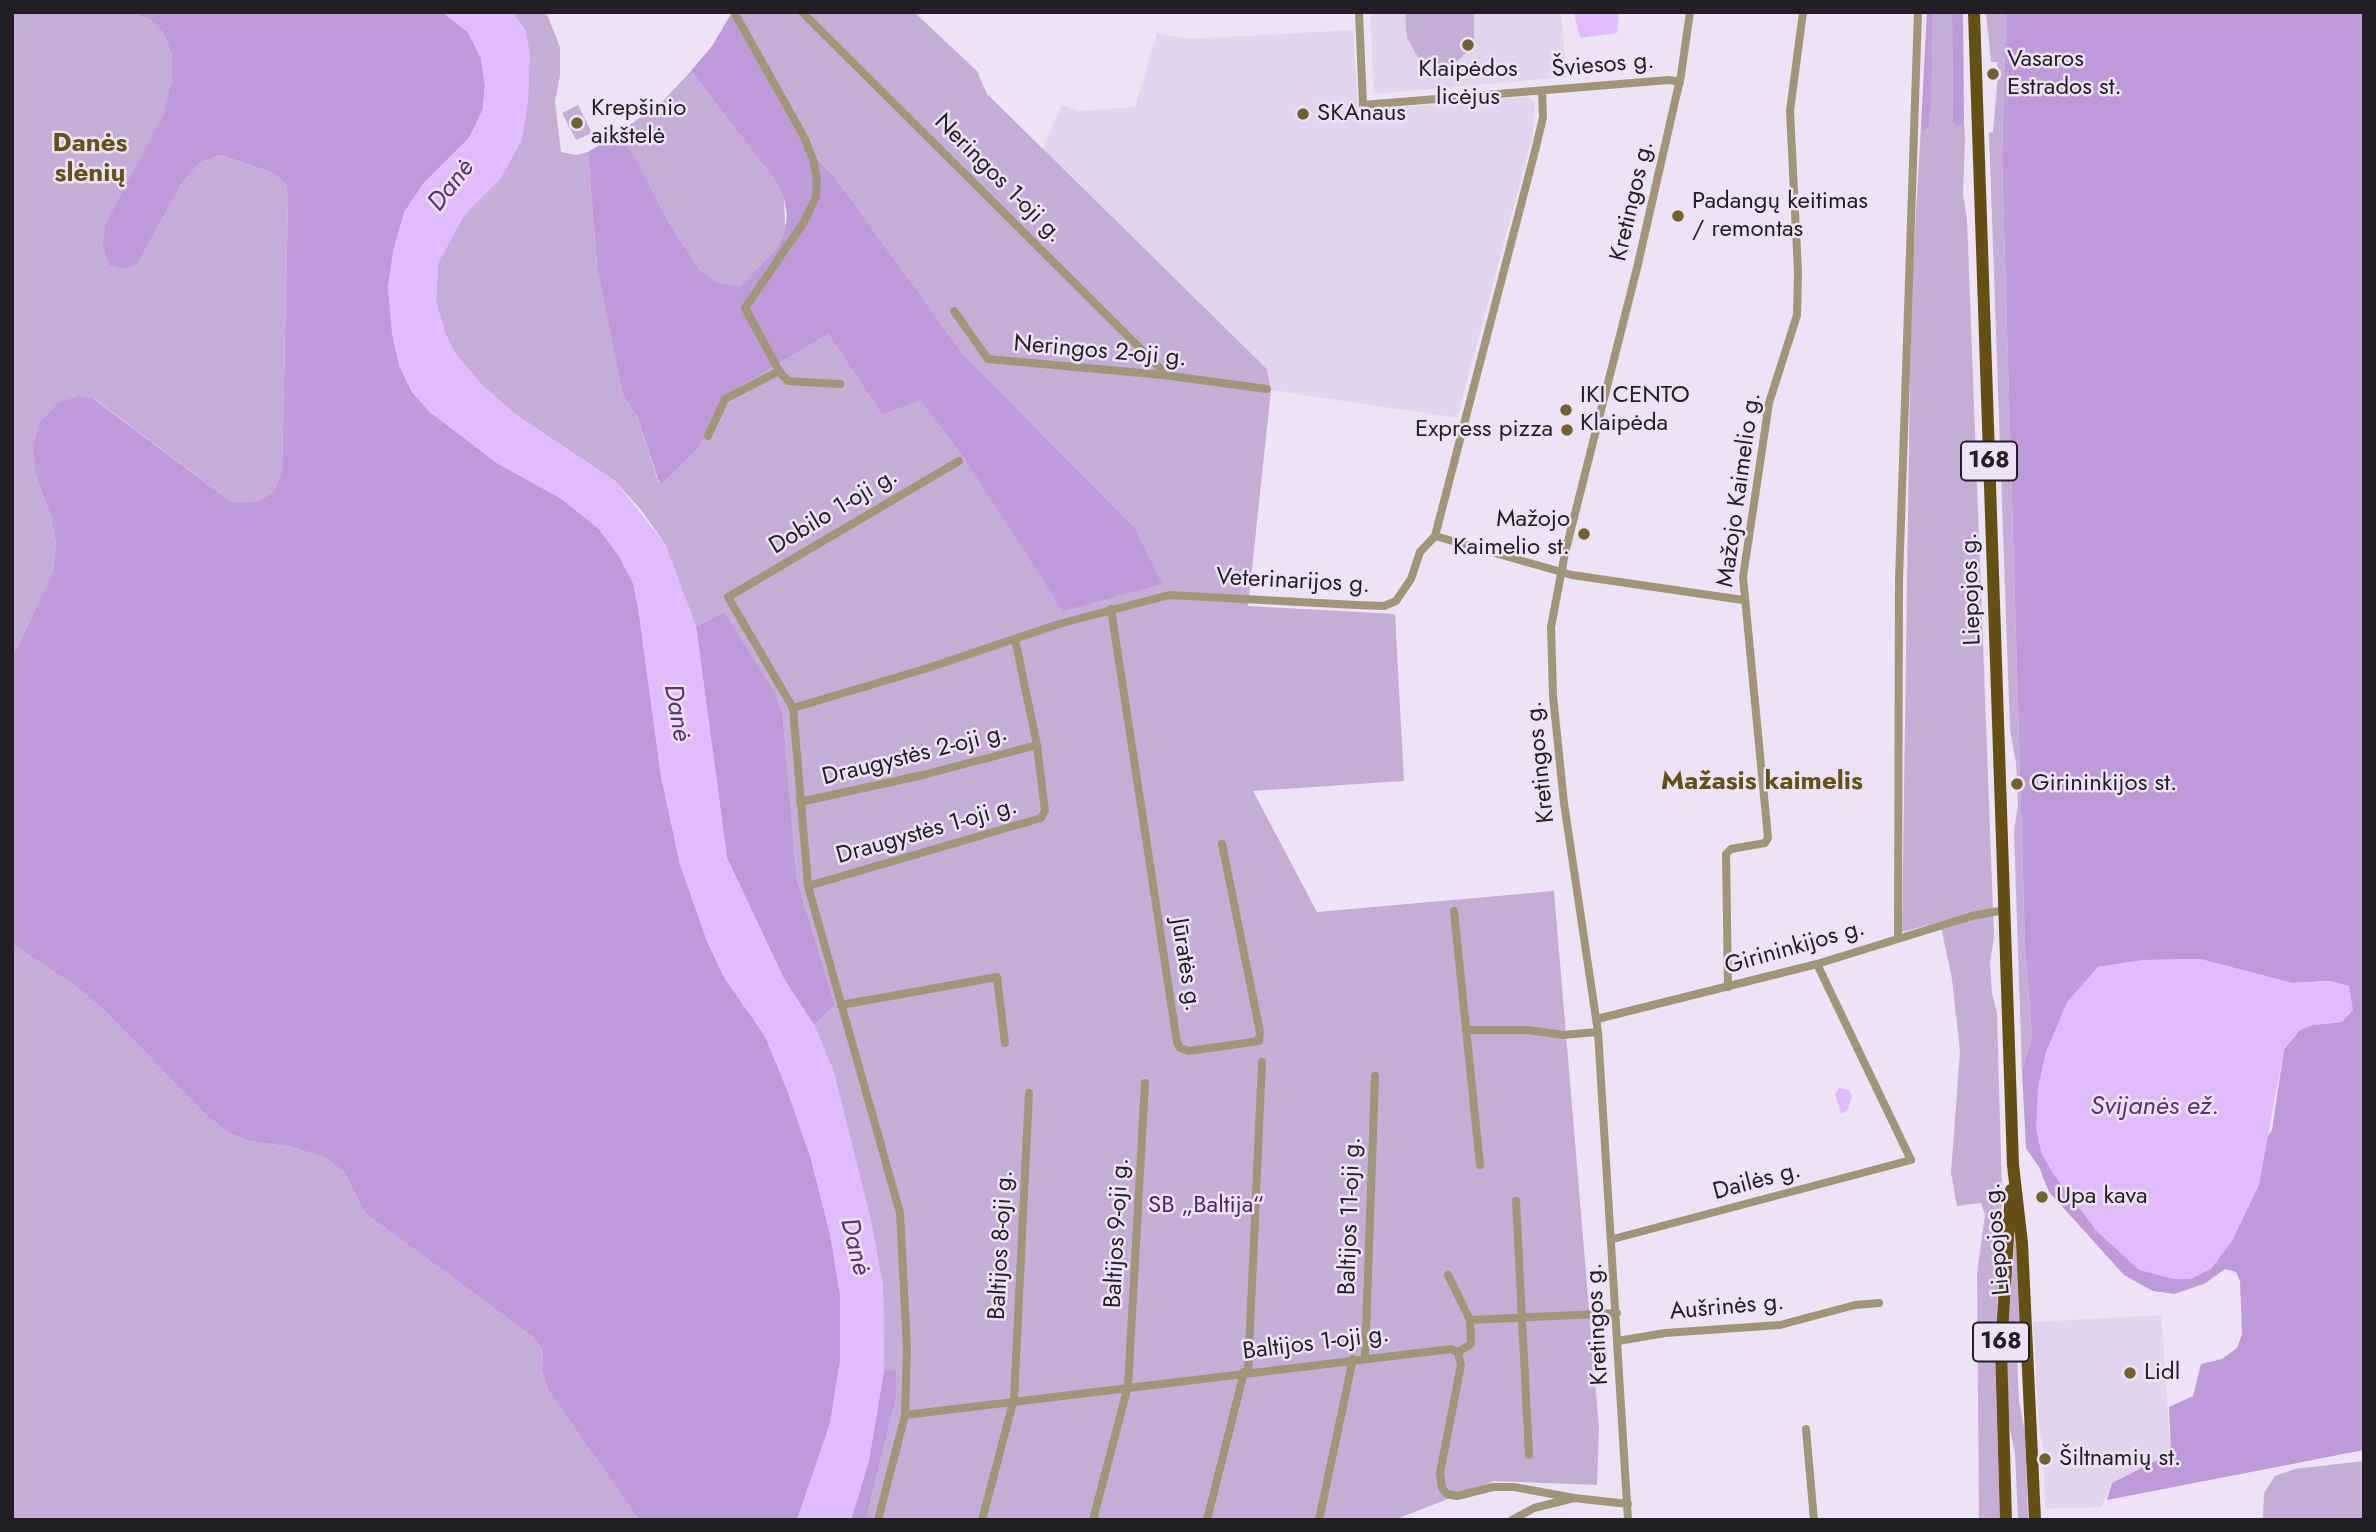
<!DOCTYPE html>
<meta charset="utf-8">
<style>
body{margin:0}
#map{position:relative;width:2376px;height:1532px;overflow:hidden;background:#ede2f6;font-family:Jost,sans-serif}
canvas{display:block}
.frame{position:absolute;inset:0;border:14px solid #221e25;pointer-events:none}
</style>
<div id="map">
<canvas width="2376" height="1532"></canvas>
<div class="frame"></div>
</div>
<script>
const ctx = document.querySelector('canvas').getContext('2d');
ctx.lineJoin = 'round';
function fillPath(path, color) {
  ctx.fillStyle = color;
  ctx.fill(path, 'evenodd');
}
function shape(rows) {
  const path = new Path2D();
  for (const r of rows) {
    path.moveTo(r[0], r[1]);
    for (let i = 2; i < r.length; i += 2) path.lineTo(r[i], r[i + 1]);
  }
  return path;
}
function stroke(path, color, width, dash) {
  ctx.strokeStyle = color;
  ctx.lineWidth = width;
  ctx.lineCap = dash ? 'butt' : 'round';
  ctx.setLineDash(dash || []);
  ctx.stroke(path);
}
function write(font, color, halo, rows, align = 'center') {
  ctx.font = font + ' Jost,sans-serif';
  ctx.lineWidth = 5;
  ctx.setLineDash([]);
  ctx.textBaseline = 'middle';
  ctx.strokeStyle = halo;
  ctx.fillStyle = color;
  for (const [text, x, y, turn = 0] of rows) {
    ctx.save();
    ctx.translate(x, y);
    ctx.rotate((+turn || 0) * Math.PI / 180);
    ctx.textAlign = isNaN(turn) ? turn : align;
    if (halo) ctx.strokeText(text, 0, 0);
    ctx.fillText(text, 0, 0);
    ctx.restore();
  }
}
const built = shape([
 [1370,12,1561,12,1566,77,1374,94],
 [1353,30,1358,111,1528,97,1535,102,1532,139,1457,418,1271,390,1267,369,1042,149,1062,105,1080,111,1135,107,1157,33,1190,39],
 [2161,1315,2171,1453,2112,1483,2101,1507,2045,1509,2044,1451,2039,1428,2033,1322]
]);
const green = shape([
 [12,12,123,12,148,18,164,34,172,56,172,80,138,263,183,181,201,162,221,155,273,173,286,184,288,200,282,470,274,491,259,501,231,502,95,399,36,476,51,517,56,545,52,574,12,658],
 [513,12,546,12,560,47,560,75,555,102,561,152,576,155,588,152,597,267,623,396,637,416,659,484,701,445,723,397,828,334,882,415,920,399,965,459,1134,527,963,354,834,176,806,149,732,12,914,12,977,71,987,94,1267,369,1271,390,1248,606,1395,614,1404,781,1253,791,1317,912,1554,891,1599,1428,1597,1485,1494,1481,1394,1520,866,1520,896,1398,896,1372,884,1370,883,1287,871,1221,833,1070,814,1025,835,1005,797,880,783,718,724,612,696,627,665,544,642,511,615,481,515,414,481,384,455,353,445,333,436,302,438,264,448,240,465,214,501,178,526,32],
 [1405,12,1474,12,1474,41,1470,50,1453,64,1439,66,1419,59,1407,38],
 [1933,12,1952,12,1953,123,1958,125,1964,122,1965,140,1963,194,1967,219,1994,936,1990,963,1992,993,1997,1013,2002,1193,1995,1355,2000,1520,1979,1520,1977,1273,1985,1215,1981,1203,1957,1206,1951,1173,1960,1051,1952,979,1940,922,1902,932,1911,303,1921,126,1924,129,1932,64],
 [1986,12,2006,12,2002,157,2025,946,2032,1038,2022,1071,2014,831,2018,804,2016,763,2010,730,1989,133,1993,132,1998,73,1997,62,1991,62],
 [691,71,774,179,784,198,785,230,778,247,740,288,716,283,700,270,666,218,634,155,617,134,663,101],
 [578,105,592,133,576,140,562,113],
 [12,944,74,985,103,1009,207,1116,229,1133,250,1141,292,1147,325,1156,345,1173,365,1213,533,1337,543,1351,542,1371,548,1390,639,1520,12,1520],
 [2015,1232,2022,1333,2008,1333],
 [2013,1351,2017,1355,2019,1401,2025,1433,2028,1520,2018,1520,2015,1453,2009,1425,2007,1356],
 [2364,1461,2364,1520,2263,1520,2264,1493,2275,1476,2295,1469]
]);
const forest = shape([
 [123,12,442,12,468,32,481,58,485,85,483,109,469,138,423,184,399,365,412,392,430,412,497,463,562,499,599,529,619,556,633,583,638,606,661,776,680,864,707,941,724,977,765,1036,788,1092,811,1159,830,1233,840,1294,840,1361,830,1424,797,1520,639,1520,548,1390,542,1371,543,1351,533,1337,365,1213,345,1173,325,1157,292,1147,250,1141,229,1133,207,1116,103,1009,74,985,12,944,12,658,52,574,56,545,51,517,36,476,33,448,39,424,58,403,79,396,94,399,231,502,259,501,274,491,282,470,288,200,286,184,273,173,221,155,201,162,183,181,138,263,124,269,109,265,103,245,105,225,164,114,172,80,172,56,164,34,148,18],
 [1927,12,1933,12,1932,64,1930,118,1928,128,1924,130,1921,126],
 [1952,12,1963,12,1964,122,1958,126,1953,123],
 [2006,12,2364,12,2364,1450,2107,1500,2112,1483,2171,1453,2169,1407,2193,1396,2201,1364,2222,1359,2237,1348,2242,1334,2240,1281,2236,1272,2225,1269,2204,1284,2174,1294,2153,1291,2124,1275,2049,1192,2039,1167,2026,1148,2022,1071,2032,1038,2025,946,2002,157],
 [2200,959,2292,983,2331,981,2342,1022,2312,1025,2300,1030,2284,1049,2272,1130,2174,1279,2139,1269,2097,1231,2055,1176,2042,1154,2036,1128,2098,967,2144,960],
 [731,14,806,149,834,176,963,354,1134,527,1162,584,1063,611,965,459,920,400,882,415,828,334,723,397,701,445,660,485,637,416,623,396,597,267,588,152,617,134,634,155,666,218,700,270,717,283,740,287,778,247,785,230,787,215,784,198,774,179,691,71,712,46],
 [724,612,775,693,783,718,797,880,835,1005,814,1025,784,979,727,858,696,627],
 [884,1370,896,1371,896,1398,866,1520,851,1520,869,1460]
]);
const water = shape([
 [442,12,513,12,526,32,530,54,528,102,522,140,501,178,465,214,438,264,436,302,445,333,455,353,481,384,515,414,615,481,665,544,696,627,727,858,784,979,814,1025,833,1070,871,1221,883,1287,884,1370,869,1460,851,1520,797,1520,830,1424,840,1361,840,1294,830,1233,811,1159,788,1092,765,1036,724,977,707,941,680,864,661,776,638,606,633,583,619,556,599,529,562,499,497,463,430,412,412,392,399,365,392,334,388,287,393,251,404,212,423,184,469,138,483,109,485,85,481,58,468,32],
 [1574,12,1619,12,1617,33,1580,38],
 [2200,959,2292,983,2331,981,2349,986,2353,1010,2342,1022,2312,1025,2300,1030,2284,1048,2259,1185,2232,1241,2211,1269,2191,1279,2174,1279,2139,1270,2097,1231,2055,1176,2042,1154,2036,1128,2038,1087,2046,1052,2067,1002,2098,967,2144,960],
 [1839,1088,1849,1090,1852,1097,1847,1111,1841,1114,1835,1094]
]);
const street = shape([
 [734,12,805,139,814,162,817,182,816,197,804,222,745,308,779,371],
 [802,12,1160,368,1163,375],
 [1359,12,1363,105,1669,80,1680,82],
 [954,311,988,359,1163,375,1267,389],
 [708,436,725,399,779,371,788,381,840,384],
 [1435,536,1572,575,1743,600],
 [1111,609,1177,1042,1180,1048,1189,1051,1259,1041,1260,1032,1222,844],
 [793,708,928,668,1059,624,1169,595,1356,605,1384,606,1396,601,1411,579,1420,552,1435,536,1536,147,1543,117,1542,91],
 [800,802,923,775,1037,745],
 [808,886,1041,818,1045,811,1037,745,1015,639],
 [1454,911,1480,1165],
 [1898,938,1899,580,1918,12],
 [1728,987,1726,854,1731,849,1765,843,1768,838,1743,577,1769,403,1797,315,1798,272,1790,111,1803,12],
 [841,1005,997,977,1005,1043],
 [1597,1019,1817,964,1972,916,2004,910],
 [1466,1030,1528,1030,1563,1035,1598,1032],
 [1516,1201,1529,1455],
 [1613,1239,1911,1160,1817,964],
 [1448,1275,1470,1320],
 [1618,1341,1665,1333,1780,1325,1855,1305,1879,1303],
 [1458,1352,1471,1344,1470,1320,1617,1313],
 [1365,1357,1375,1076],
 [1248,1372,1262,1062],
 [905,1415,1451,1349,1458,1352,1461,1365,1440,1473,1442,1488,1447,1494,1457,1496,1493,1487,1514,1487,1574,1498],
 [1806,1429,1814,1520],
 [878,1520,905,1415,907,1348,900,1213,808,886,793,708,728,597,959,461],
 [982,1520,1014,1399,1029,1093],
 [1093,1520,1128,1386,1145,1083],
 [1207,1520,1244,1372],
 [1319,1520,1353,1359],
 [1512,1520,1534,1508,1574,1498,1628,1504],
 [1628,1520,1598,1032,1564,803,1553,696,1551,627,1565,553,1637,268,1681,75,1690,12]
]);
const primary = shape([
 [1974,12,2013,1165,2022,1243,2035,1520],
 [2006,1520,2001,1349,2011,1190]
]);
const markers = [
 [1468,45,7,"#72602e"],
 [1993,74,7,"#72602e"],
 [1303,114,7,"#72602e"],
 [577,123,7,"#72602e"],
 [1678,216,7,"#72602e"],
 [1566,410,7,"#72602e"],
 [1567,430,7,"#72602e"],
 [1584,534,7,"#72602e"],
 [2017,784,7,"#72602e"],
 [2042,1197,7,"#72602e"],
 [2130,1373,7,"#72602e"],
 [2045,1459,7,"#72602e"]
];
const shields = [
 [1989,461,56],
 [2001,1342,56]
];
const shieldNames = [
 ["168",1989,461],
 ["168",2001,1342]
];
const poiNames = [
 ["Vasaros",2007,60],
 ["Estrados st.",2007,88],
 ["Klaipėdos",1468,70,"center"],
 ["licėjus",1468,98,"center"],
 ["Krepšinio",591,109],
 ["aikštelė",591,137],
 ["SKAnaus",1317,114],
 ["Padangų keitimas",1692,202],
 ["/ remontas",1692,230],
 ["IKI CENTO",1580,396],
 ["Klaipėda",1580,424],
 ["Express pizza",1553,430,"right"],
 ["Mažojo",1570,520,"right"],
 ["Kaimelio st.",1570,548,"right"],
 ["Girininkijos st.",2031,784],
 ["Upa kava",2056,1197],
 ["Lidl",2144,1373],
 ["Šiltnamių st.",2059,1459]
];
const streetNames = [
 ["Šviesos g.",1603,66,-5],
 ["Neringos 1-oji g.",998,179,45],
 ["Kretingos g.",1633,201,-77],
 ["Neringos 2-oji g.",1100,352,5],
 ["Mažojo Kaimelio g.",1740,490,-82],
 ["Dobilo 1-oji g.",834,512,-31],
 ["Veterinarijos g.",1293,582,3],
 ["Liepojos g.",1972,589,-92],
 ["Draugystės 2-oji g.",915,756,-14],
 ["Kretingos g.",1541,762,-96],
 ["Draugystės 1-oji g.",927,832,-16],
 ["Girininkijos g.",1795,948,-16],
 ["Jūratės g.",1185,965,81],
 ["Dailės g.",1757,1182,-15],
 ["Baltijos 11-oji g.",1351,1216,-88],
 ["Baltijos 9-oji g.",1118,1233,-87],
 ["Liepojos g.",1998,1239,-95],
 ["Baltijos 8-oji g.",1002,1245,-87],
 ["Aušrinės g.",1727,1308,-5],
 ["Kretingos g.",1598,1324,-93],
 ["Baltijos 1-oji g.",1316,1344,-7]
];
const parkNames = [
 ["SB „Baltija“",1206,1206]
];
const neighbourhoodNames = [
 ["Danės",90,145],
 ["slėnių",90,175],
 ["Mažasis kaimelis",1762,783]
];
const waterNames = [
 ["Danė",452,186,-52],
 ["Danė",676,713,80],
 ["Svijanės ež.",2155,1108],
 ["Danė",854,1247,76]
];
fillPath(built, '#e3d4ee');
fillPath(green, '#c6add8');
fillPath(forest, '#bf9ad8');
fillPath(water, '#e1bbfc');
stroke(street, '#a09577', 8);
stroke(primary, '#645011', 12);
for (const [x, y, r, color] of markers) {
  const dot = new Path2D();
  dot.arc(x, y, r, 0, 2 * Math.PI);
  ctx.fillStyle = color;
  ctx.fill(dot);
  stroke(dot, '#ede2f6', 2.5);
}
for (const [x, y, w] of shields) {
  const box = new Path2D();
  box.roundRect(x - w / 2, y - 19.5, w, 39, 5);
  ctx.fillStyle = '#ede2f6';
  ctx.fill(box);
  stroke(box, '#221e25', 2);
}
write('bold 23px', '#221e25', null, shieldNames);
write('24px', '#221e25', '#ede2f6', poiNames, 'left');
write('24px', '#221e25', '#ede2f6', streetNames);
write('24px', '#51226c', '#ede2f6', parkNames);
write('bold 26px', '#655116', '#ede2f6', neighbourhoodNames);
write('italic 26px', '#5e2f79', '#ede2f6', waterNames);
</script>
